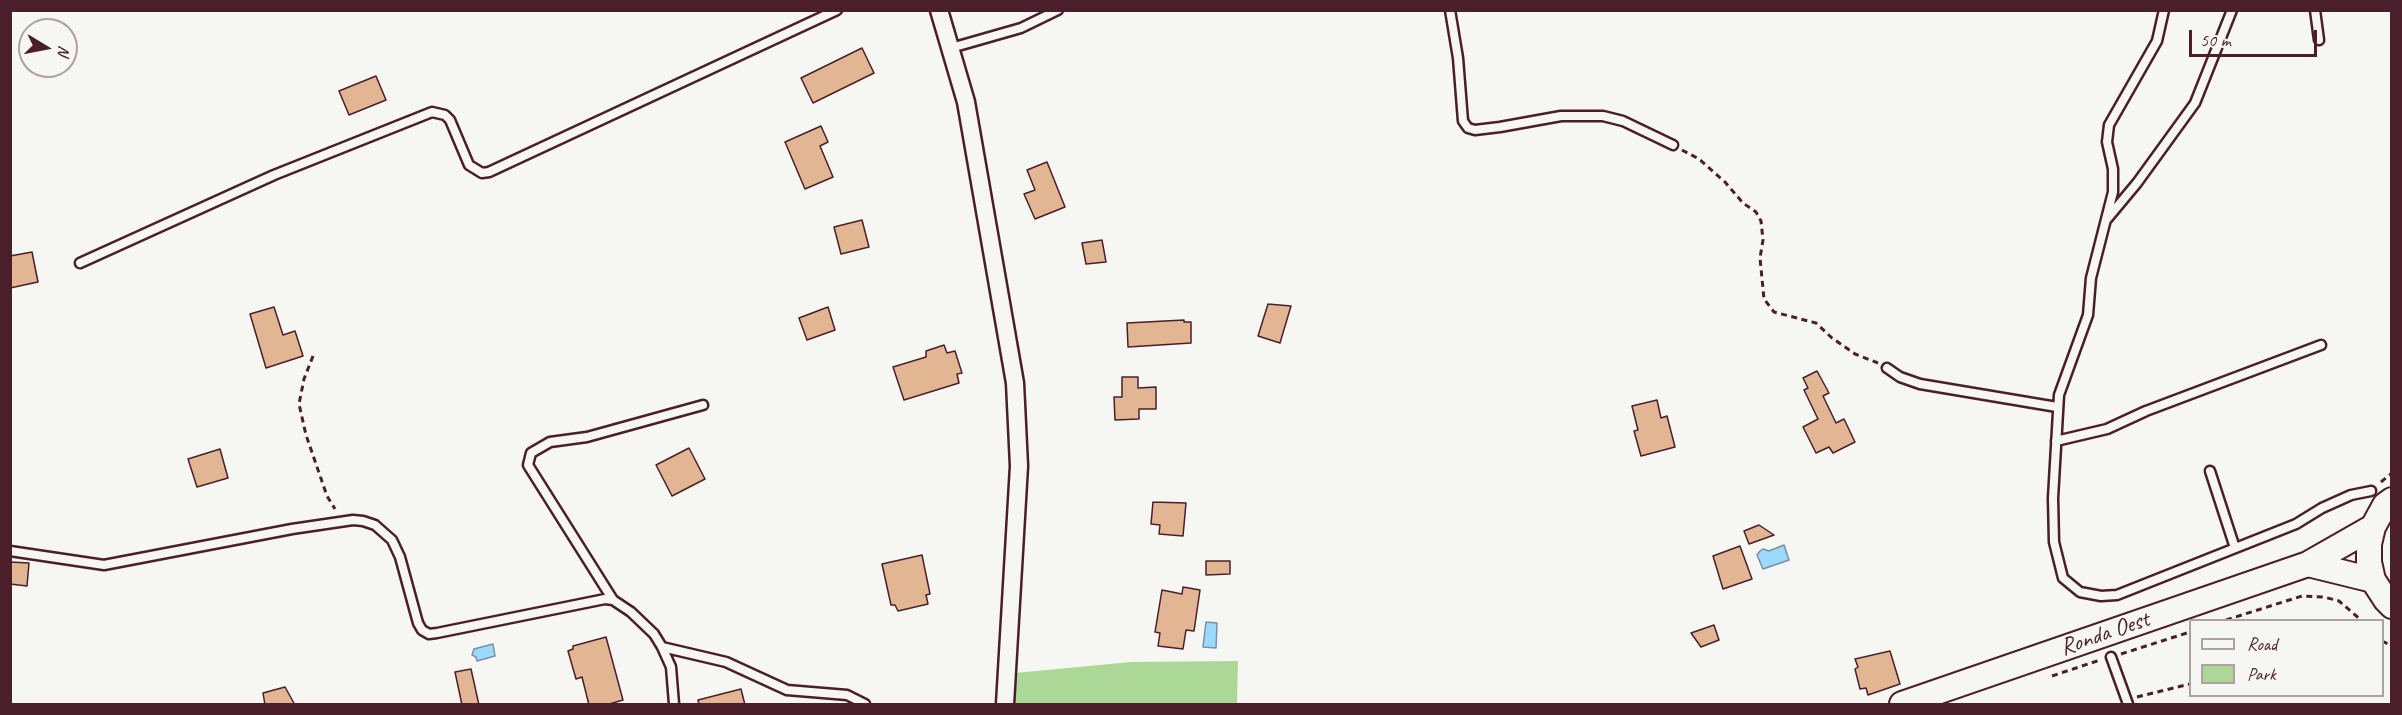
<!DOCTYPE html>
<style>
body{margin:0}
#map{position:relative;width:2402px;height:715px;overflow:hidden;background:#f6f6f2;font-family:Caveat,sans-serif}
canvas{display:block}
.frame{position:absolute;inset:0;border:12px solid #4a1f2b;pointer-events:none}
.legend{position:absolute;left:2189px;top:619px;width:195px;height:78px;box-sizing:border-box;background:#f6f6f2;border:2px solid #b1a0a2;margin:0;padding:8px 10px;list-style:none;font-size:18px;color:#4a1f2b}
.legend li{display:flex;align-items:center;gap:12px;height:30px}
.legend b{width:30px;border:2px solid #b1a0a2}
.north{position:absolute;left:18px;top:18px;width:60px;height:60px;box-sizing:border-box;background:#f6f6f2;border:2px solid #b1a0a2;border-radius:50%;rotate:100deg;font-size:16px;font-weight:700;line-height:24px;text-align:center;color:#4a1f2b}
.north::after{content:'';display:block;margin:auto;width:21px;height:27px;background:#4a1f2b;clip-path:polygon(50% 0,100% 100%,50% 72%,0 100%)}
.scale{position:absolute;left:2189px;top:30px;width:128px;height:27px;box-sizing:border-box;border:3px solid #4a1f2b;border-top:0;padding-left:8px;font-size:18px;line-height:21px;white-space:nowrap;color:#4a1f2b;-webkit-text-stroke:4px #f6f6f2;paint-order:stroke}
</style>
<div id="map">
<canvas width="2402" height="715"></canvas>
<div class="frame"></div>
<ul class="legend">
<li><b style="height:8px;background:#f6f6f2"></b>Road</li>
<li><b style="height:16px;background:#abd896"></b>Park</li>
</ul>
<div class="north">N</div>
<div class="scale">50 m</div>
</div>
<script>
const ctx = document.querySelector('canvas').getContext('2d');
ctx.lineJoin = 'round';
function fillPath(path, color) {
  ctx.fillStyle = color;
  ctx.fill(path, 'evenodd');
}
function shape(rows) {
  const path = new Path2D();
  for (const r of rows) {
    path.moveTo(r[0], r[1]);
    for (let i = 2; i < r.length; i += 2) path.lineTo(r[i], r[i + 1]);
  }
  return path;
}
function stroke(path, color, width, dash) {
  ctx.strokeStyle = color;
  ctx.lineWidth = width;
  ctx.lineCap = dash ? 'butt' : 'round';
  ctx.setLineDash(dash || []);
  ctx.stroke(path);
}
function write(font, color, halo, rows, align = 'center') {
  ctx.font = font + ' Caveat,sans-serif';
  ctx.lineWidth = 4.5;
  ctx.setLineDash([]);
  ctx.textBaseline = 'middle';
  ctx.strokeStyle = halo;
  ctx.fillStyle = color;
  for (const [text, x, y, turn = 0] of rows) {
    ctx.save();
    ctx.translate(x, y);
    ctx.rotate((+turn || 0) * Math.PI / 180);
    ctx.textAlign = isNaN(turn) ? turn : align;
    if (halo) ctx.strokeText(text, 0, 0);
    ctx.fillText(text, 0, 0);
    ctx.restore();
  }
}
const green = shape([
 [1238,661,1237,704,1013,704,1015,673,1131,662]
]);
const water = shape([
 [1784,545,1789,560,1763,569,1757,555,1760,551,1763,549,1769,551,1784,545],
 [1206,622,1217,623,1216,648,1203,647,1206,622],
 [493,644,495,656,477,661,476,657,472,655,474,649,493,644]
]);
const building = shape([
 [862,48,874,73,813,103,801,78,862,48],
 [376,76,386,100,349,115,339,91,376,76],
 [821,126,828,142,820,146,833,177,805,189,785,142,821,126],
 [1047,162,1065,207,1035,219,1024,194,1035,190,1027,170,1047,162],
 [862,220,869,247,841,254,834,227,862,220],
 [1102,240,1106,262,1086,264,1082,243,1102,240],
 [32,252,38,282,10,288,10,256,32,252],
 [1268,304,1291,306,1280,343,1258,336,1268,304],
 [274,307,283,335,295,331,303,356,266,368,250,314,274,307],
 [828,307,835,330,807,340,799,318,828,307],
 [1184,320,1184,322,1191,322,1191,343,1128,347,1127,323,1184,320],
 [944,345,947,353,955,351,962,373,957,374,959,383,904,400,893,367,926,357,926,351,944,345],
 [1817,371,1829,393,1823,396,1836,423,1844,419,1855,442,1833,453,1829,447,1816,453,1803,427,1818,419,1804,390,1808,388,1803,378,1817,371],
 [1122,377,1138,377,1138,388,1156,387,1156,409,1139,409,1139,419,1115,420,1114,397,1122,397,1122,377],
 [1657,400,1661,418,1667,416,1675,447,1641,456,1634,431,1638,430,1632,406,1657,400],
 [689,448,705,479,672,496,656,465,689,448],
 [220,449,228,478,197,487,188,459,220,449],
 [1153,502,1186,503,1183,536,1159,534,1160,525,1151,524,1153,502],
 [1759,525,1774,535,1749,544,1744,531,1759,525],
 [1740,546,1752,579,1723,589,1713,556,1740,546],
 [922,555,930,594,926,595,928,604,898,611,895,605,891,605,882,564,922,555],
 [1206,561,1230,561,1230,574,1206,575,1206,561],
 [10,562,29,563,27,586,10,584,10,562],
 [1183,587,1200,590,1194,631,1186,630,1183,649,1158,646,1160,633,1155,632,1162,590,1182,594,1183,587],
 [1714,625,1719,640,1701,647,1691,633,1714,625],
 [606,637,623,700,606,705,589,705,582,677,576,679,568,651,573,649,573,646,606,637],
 [1890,651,1900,684,1868,695,1866,688,1860,689,1855,669,1858,667,1855,659,1890,651],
 [471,669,479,705,462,705,455,672,471,669],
 [285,687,295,705,265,705,263,693,285,687],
 [741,689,745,705,699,705,698,700,741,689]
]);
const path = shape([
 [1682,150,1699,159,1725,182,1743,203,1756,212,1761,221,1763,240,1760,258,1764,299,1774,312,1816,323,1832,338,1855,354,1878,363],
 [313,356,304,379,299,404,306,435,327,496,335,509],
 [2381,482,2392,473],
 [2226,620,2302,596,2324,597,2339,601,2361,620],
 [2382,641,2392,646],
 [2121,654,2190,632],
 [2052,676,2100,660],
 [2137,697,2190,684]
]);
const service = shape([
 [1450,10,1458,58,1463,121,1468,128,1475,130,1500,127,1561,116,1603,116,1623,121,1673,145],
 [2164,10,2157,41,2109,125,2107,142,2113,169,2113,192,2091,278,2088,315,2059,395,2053,498,2054,542,2063,578,2080,592,2101,596,2117,595,2296,524,2322,508,2351,495,2371,491],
 [2315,10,2319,40],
 [951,48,1021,28,1058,10],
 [2107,219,2137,183,2195,103,2232,10],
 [80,263,274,175,432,112,445,115,450,120,469,165,482,173,489,172,837,10],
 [1887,368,1900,377,1920,384,2057,407],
 [2056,441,2107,429,2146,411,2321,345],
 [2210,471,2235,548],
 [10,551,104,565,292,529,353,520,363,521,375,525,392,540,400,557,418,623,422,630,429,634,437,633,605,599,613,600,631,612,654,634,662,647,671,667,674,704],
 [613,600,528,465,531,453,550,442,587,437,703,405],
 [662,647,726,662,787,690,847,695,865,704],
 [2111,657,2128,704]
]);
const minor = shape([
 [939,10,966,102,1015,383,1019,466,1005,704]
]);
const secondary = shape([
 [2392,500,2385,505,2373,527,2369,544,2369,562,2373,580,2386,600,2392,606],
 [2308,564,2373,580],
 [1902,704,2308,564,2373,527]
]);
const streetNames = [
 ["Ronda Oest",2105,634,-19]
];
fillPath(green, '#abd896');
fillPath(water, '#9bdafc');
stroke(water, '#7b8fa8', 1.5);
fillPath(building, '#e2b693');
stroke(building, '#4a1f2b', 1.5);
stroke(service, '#4a1f2b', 13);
stroke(minor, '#4a1f2b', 21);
stroke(secondary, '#4a1f2b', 28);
stroke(path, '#4a1f2b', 3, [6, 4.5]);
stroke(service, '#f6f6f2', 8);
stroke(minor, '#f6f6f2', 16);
stroke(secondary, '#f6f6f2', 24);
write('24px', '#4a1f2b', '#f6f6f2', streetNames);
</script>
